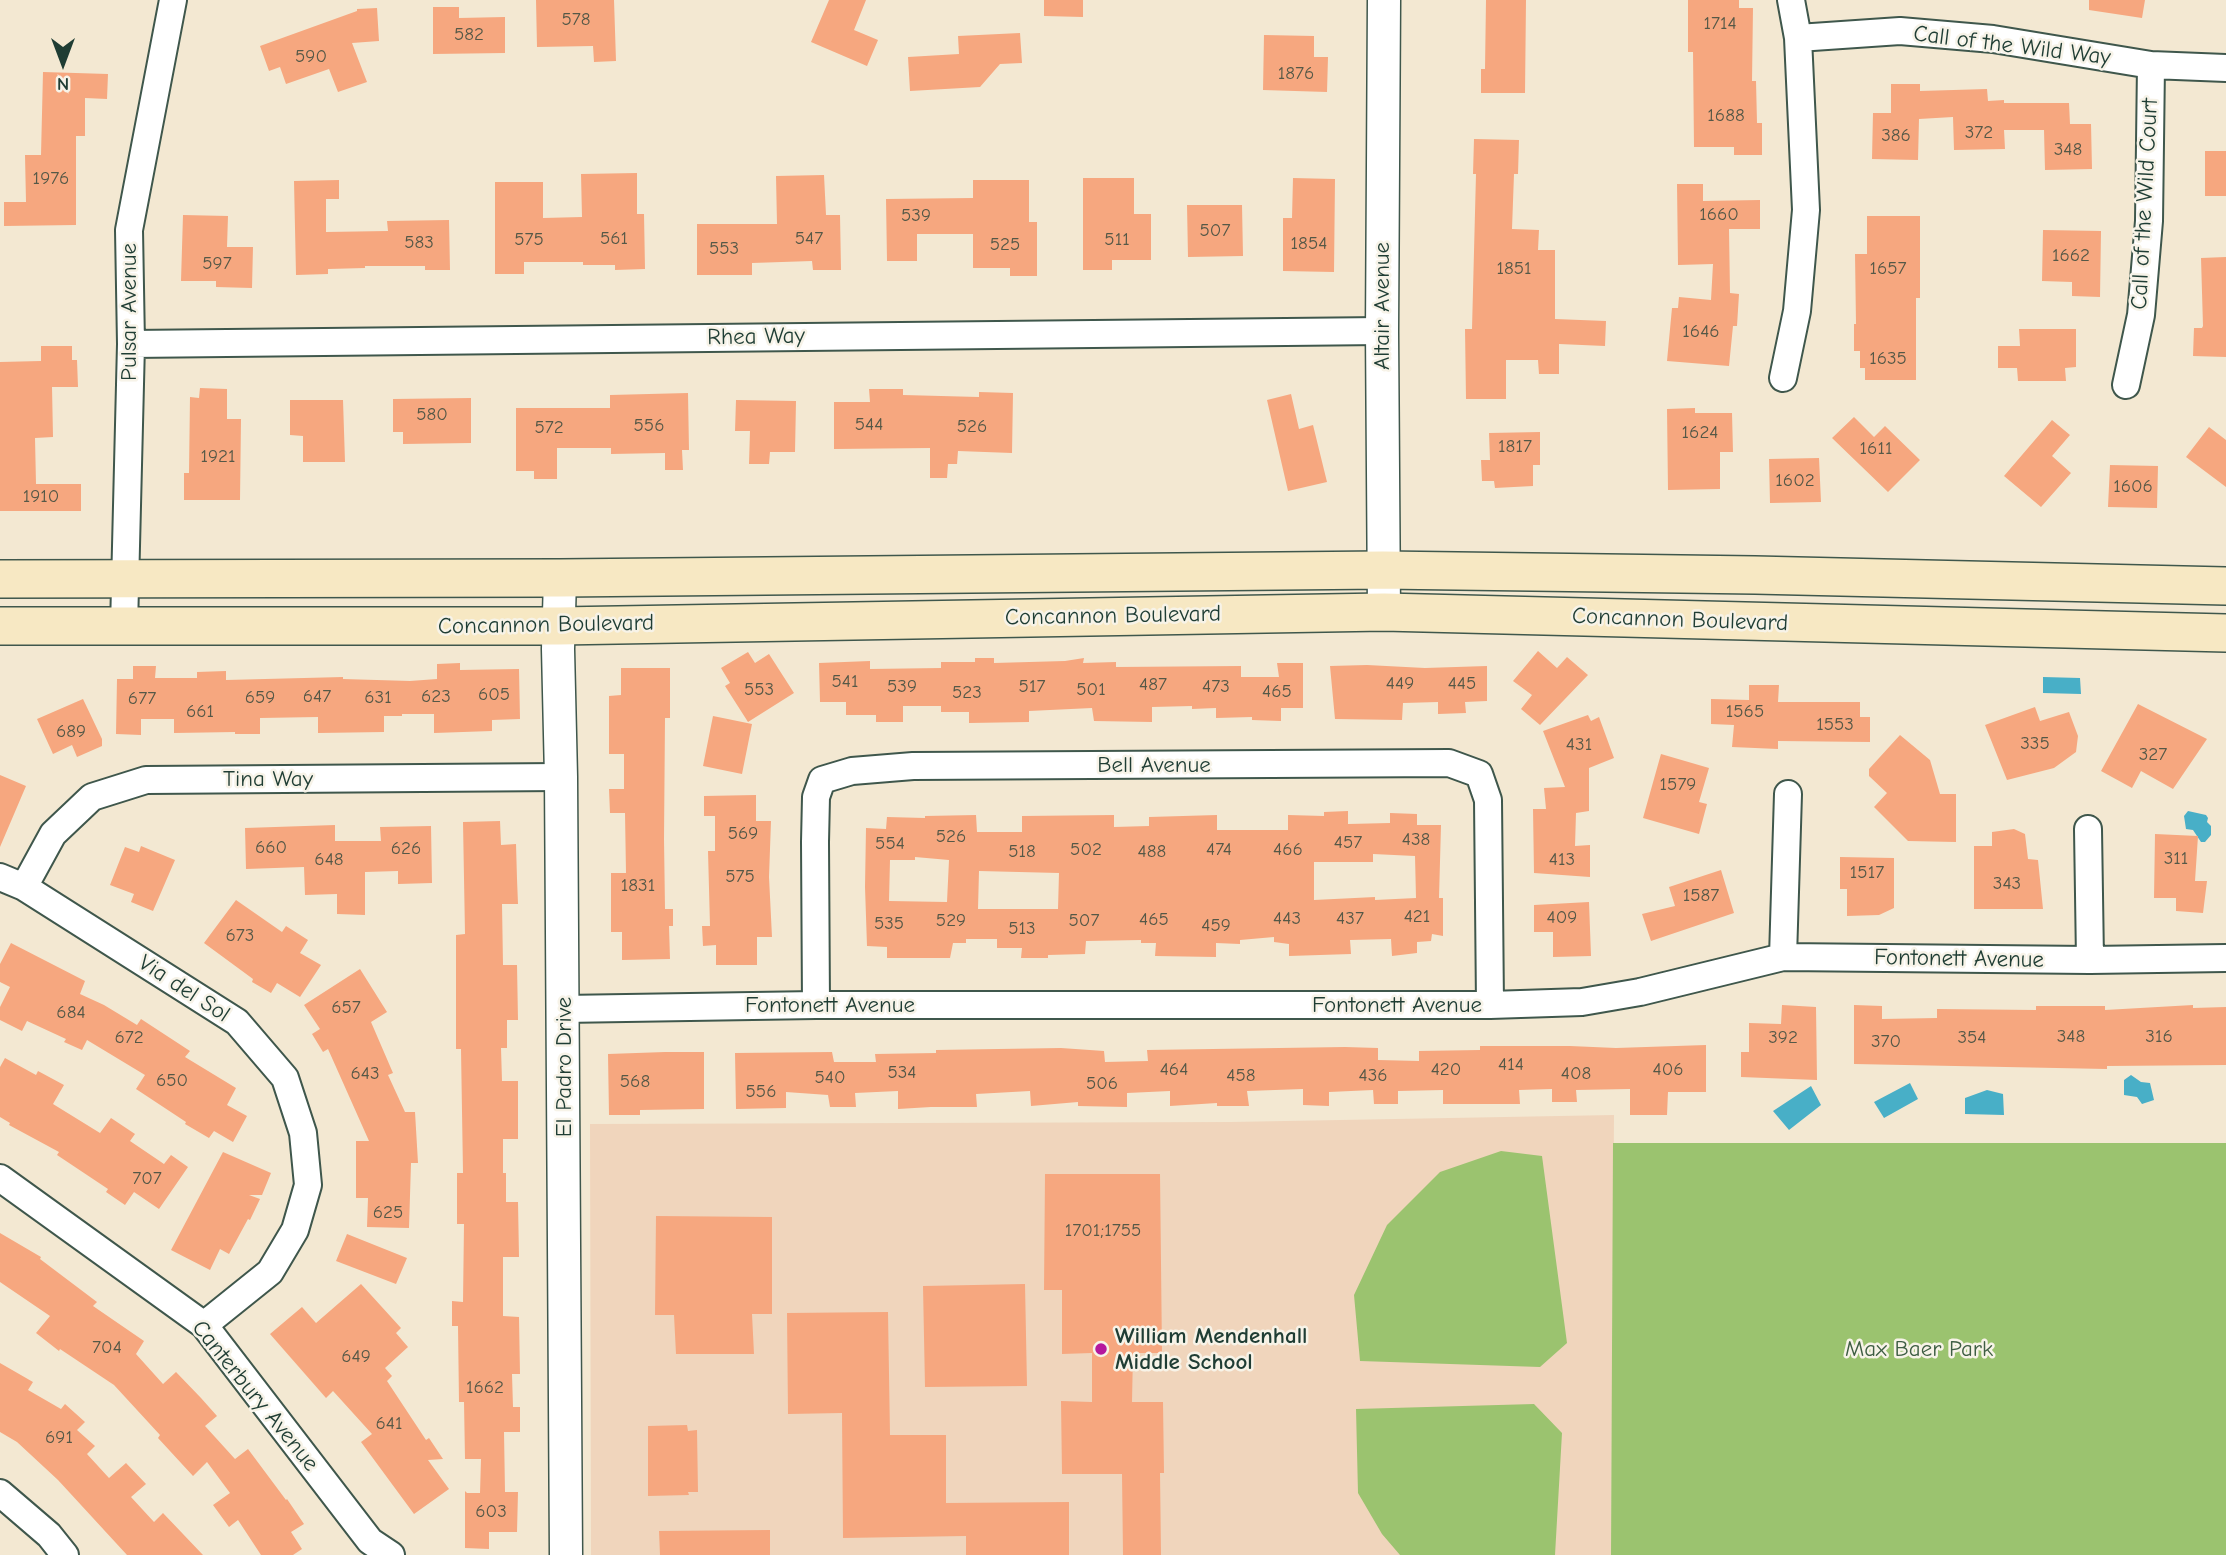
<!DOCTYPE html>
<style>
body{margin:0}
#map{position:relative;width:2226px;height:1555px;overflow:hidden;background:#f3e8d2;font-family:"Comic Neue",sans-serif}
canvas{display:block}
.north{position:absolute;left:28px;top:28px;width:70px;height:70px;-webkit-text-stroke:5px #f7f3e8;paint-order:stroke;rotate:180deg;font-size:19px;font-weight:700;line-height:28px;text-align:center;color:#1f3d34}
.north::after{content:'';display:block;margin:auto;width:24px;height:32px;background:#1f3d34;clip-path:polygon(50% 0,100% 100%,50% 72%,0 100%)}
</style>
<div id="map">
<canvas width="2226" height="1555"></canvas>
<div class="north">N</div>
</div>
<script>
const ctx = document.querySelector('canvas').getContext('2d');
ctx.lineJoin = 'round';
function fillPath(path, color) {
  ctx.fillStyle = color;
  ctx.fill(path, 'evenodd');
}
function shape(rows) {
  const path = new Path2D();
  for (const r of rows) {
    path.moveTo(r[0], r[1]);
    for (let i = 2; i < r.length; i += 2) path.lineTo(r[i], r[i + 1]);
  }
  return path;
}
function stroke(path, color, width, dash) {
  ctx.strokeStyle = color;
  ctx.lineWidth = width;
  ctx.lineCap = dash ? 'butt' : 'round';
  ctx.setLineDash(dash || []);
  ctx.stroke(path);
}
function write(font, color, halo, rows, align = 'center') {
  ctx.font = font + ' "Comic Neue",sans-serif';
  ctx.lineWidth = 5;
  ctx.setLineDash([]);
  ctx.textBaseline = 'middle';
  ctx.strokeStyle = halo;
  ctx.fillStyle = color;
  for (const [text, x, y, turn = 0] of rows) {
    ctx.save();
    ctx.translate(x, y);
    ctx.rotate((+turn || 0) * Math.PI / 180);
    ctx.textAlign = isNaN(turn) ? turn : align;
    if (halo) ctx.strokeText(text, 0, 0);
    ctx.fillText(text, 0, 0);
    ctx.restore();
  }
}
const built = shape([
 [1614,1115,1611,1555,591,1555,590,1124,1231,1122]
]);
const green = shape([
 [1613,1143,2226,1143,2226,1555,1611,1555],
 [1501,1151,1542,1156,1567,1343,1540,1367,1360,1361,1354,1295,1387,1225,1440,1172],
 [1534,1404,1562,1433,1555,1555,1400,1555,1382,1534,1358,1493,1356,1409]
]);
const water = shape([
 [2043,677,2080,678,2081,694,2043,693],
 [2188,811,2206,815,2208,818,2207,822,2211,826,2211,835,2205,842,2201,842,2193,830,2186,829,2184,816],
 [2131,1075,2141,1082,2150,1083,2154,1100,2142,1104,2137,1097,2124,1095,2124,1080],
 [1910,1083,1918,1099,1884,1118,1874,1102],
 [1811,1086,1821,1105,1789,1130,1773,1111],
 [1987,1090,2003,1094,2004,1115,1965,1114,1965,1098]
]);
const building = shape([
 [536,0,614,0,616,61,594,62,593,46,537,47],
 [829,0,866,0,854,30,878,40,867,66,811,42],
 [1044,0,1083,0,1083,17,1044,16],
 [1486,0,1526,0,1525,93,1481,93,1481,69,1485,69],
 [1688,0,1739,0,1739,8,1753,8,1752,81,1756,81,1757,123,1762,123,1762,155,1734,155,1734,147,1694,147,1693,52,1688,52],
 [2089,0,2145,0,2142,18,2089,10],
 [433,7,459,7,459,18,505,17,505,53,433,54],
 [377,8,379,41,352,43,367,82,338,92,329,69,286,84,280,67,269,71,260,46,357,11,357,9],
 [1020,33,1022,63,1000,64,980,87,910,91,908,57,959,54,958,36],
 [1264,35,1314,36,1314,57,1328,57,1327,92,1263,90],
 [43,72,108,74,107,99,85,98,85,136,76,136,76,225,4,226,4,202,26,202,25,155,41,155],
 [1891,84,1920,84,1920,91,1987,89,1988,101,2004,100,2004,103,2069,103,2070,124,2091,124,2092,169,2045,170,2044,130,2004,130,2005,149,1954,150,1953,117,1919,119,1918,160,1872,159,1873,113,1891,113],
 [1474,139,1519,140,1518,174,1514,174,1512,229,1539,230,1538,250,1555,250,1555,319,1606,321,1605,346,1559,344,1559,374,1539,374,1538,360,1506,360,1506,399,1466,399,1465,329,1472,329,1476,174,1473,174],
 [2205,151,2226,151,2226,196,2205,196],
 [637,173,637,214,644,214,645,269,615,270,615,265,583,265,583,262,524,262,524,274,495,274,495,182,543,182,543,218,582,217,581,174],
 [824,175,826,215,840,215,841,270,813,270,812,261,752,263,752,275,697,275,697,224,777,224,776,176],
 [1083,178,1134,178,1134,214,1151,214,1151,260,1112,260,1112,270,1083,270],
 [1293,178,1335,179,1334,272,1283,271,1283,218,1292,218],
 [339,180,339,199,326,199,326,232,388,231,387,221,449,220,450,270,425,270,425,266,365,266,365,268,328,269,328,274,296,275,294,181],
 [973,180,1029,180,1029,222,1037,222,1037,276,1010,276,1010,268,973,268,973,234,917,234,917,261,887,261,886,199,973,198],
 [1677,184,1703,184,1703,201,1760,200,1760,229,1729,229,1730,293,1739,294,1737,326,1733,326,1729,366,1667,361,1672,308,1678,308,1679,297,1711,300,1713,264,1678,265],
 [1187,205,1242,205,1243,256,1188,257],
 [183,215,228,216,227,247,253,247,252,288,216,287,216,281,181,281],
 [1867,216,1920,216,1920,298,1916,298,1916,380,1865,380,1865,368,1860,368,1860,351,1854,351,1854,324,1856,324,1855,254,1867,254],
 [2043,230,2101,231,2100,297,2072,296,2072,282,2042,281],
 [2226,257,2226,357,2193,356,2194,328,2202,328,2203,326,2201,258],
 [2019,329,2076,329,2076,367,2065,368,2066,381,2018,381,2017,368,1998,368,1998,346,2020,346],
 [41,346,72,346,72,360,77,360,78,387,52,387,53,437,35,438,36,484,81,484,81,511,0,511,0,362,41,361],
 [200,388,227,389,227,419,241,419,240,500,184,500,184,473,189,473,190,397,199,398],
 [869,389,903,389,903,395,979,397,979,392,1013,393,1012,453,958,451,957,464,948,464,947,478,930,478,930,448,834,449,834,402,870,402],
 [688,393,689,450,682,450,683,470,665,470,665,453,611,454,611,448,557,448,557,479,534,479,534,471,516,471,516,408,610,408,610,395],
 [1291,394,1299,429,1313,425,1327,482,1288,491,1267,400],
 [471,398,471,443,403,444,403,432,393,432,393,399],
 [290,400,343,400,345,462,303,462,303,436,290,435],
 [736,400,796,401,795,452,770,452,769,464,749,464,750,431,735,431],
 [1695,408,1695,413,1732,413,1733,452,1720,452,1720,489,1668,490,1667,409],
 [1854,417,1874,437,1885,426,1920,460,1888,492,1832,438],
 [2052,420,2070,435,2052,456,2071,473,2041,507,2004,476],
 [2209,427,2226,440,2226,487,2186,457],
 [1540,432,1540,465,1533,465,1533,486,1495,488,1494,481,1482,481,1481,460,1490,460,1489,433],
 [1819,458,1821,502,1770,503,1769,459],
 [2110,465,2158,466,2157,508,2108,507],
 [1538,651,1557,668,1567,657,1588,675,1540,725,1521,709,1532,695,1513,681],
 [748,652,755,663,769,654,794,693,748,722,725,686,730,683,721,668],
 [975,658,994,658,994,663,1065,661,1084,658,1083,663,1116,662,1116,667,1241,666,1241,677,1279,677,1277,663,1303,663,1303,708,1281,708,1281,721,1252,720,1252,717,1216,718,1216,708,1192,709,1192,706,1152,707,1152,722,1094,721,1092,708,1029,711,1029,722,969,723,969,712,941,712,941,706,903,706,903,722,876,722,876,715,846,715,846,702,820,702,819,663,870,661,870,669,941,668,941,662,975,662],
 [460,663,460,670,519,669,520,719,492,720,492,731,434,733,434,714,402,714,402,716,384,716,384,732,318,733,318,717,260,718,260,734,235,734,235,732,174,733,174,719,141,719,141,735,116,734,117,679,133,679,133,666,156,666,155,678,197,678,197,672,226,671,226,680,343,677,343,679,410,681,437,679,437,664],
 [1367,665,1425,668,1487,666,1487,701,1465,702,1466,713,1438,714,1438,702,1403,703,1402,720,1335,719,1330,666],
 [621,668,670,668,670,718,665,718,664,839,665,909,673,909,673,926,669,926,670,959,622,960,622,932,611,932,611,873,626,873,625,813,610,813,609,789,624,789,624,754,609,754,609,696,621,695],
 [1749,685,1779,685,1778,702,1860,702,1860,717,1870,717,1870,742,1778,741,1778,749,1732,747,1734,725,1711,724,1711,699,1749,700],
 [83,699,102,739,102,746,77,757,72,745,53,754,37,719],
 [2138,704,2207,739,2173,789,2141,771,2132,788,2101,771],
 [2035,707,2040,721,2069,712,2078,736,2076,752,2054,768,2007,780,1985,725],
 [1588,715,1591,721,1599,717,1614,758,1589,768,1589,811,1576,813,1575,846,1590,845,1590,877,1534,873,1533,809,1546,809,1544,788,1565,787,1543,731],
 [713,716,752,724,742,774,703,766],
 [1900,735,1930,760,1940,794,1956,794,1956,842,1908,841,1874,807,1887,793,1869,776,1869,769],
 [1661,754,1709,768,1699,802,1707,804,1699,834,1643,818],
 [0,775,26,786,0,847],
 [756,795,756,821,771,821,769,877,772,937,757,937,757,965,716,965,716,945,703,946,702,926,710,926,708,851,715,851,715,816,704,816,704,796],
 [1348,811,1348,824,1390,823,1390,813,1417,814,1417,825,1441,825,1439,898,1443,898,1443,936,1432,934,1431,941,1417,942,1417,953,1392,956,1391,939,1350,940,1351,954,1289,956,1289,944,1274,942,1274,937,1240,940,1240,944,1216,943,1216,957,1155,956,1156,943,1141,943,1141,940,1086,941,1085,954,1048,955,1048,958,1021,958,1022,948,997,948,997,939,966,939,966,943,953,943,950,958,887,958,887,947,867,946,865,887,866,828,886,829,887,817,925,818,925,816,976,815,977,832,1022,832,1022,816,1114,815,1114,827,1149,826,1149,817,1217,815,1217,830,1288,830,1288,815,1324,816,1324,812],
 [1373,854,1415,856,1416,898,1375,900,1375,897,1314,900,1314,862,1373,862],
 [915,857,949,860,947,902,889,901,890,860,915,860],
 [979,871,1059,873,1058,909,978,909],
 [500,821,501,845,516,844,517,879,518,904,502,904,503,965,517,965,518,1020,507,1020,507,1048,501,1048,502,1081,518,1081,518,1139,503,1139,503,1173,506,1173,506,1202,518,1202,519,1257,503,1257,503,1316,519,1317,520,1374,512,1374,513,1407,520,1407,520,1432,504,1432,505,1492,518,1492,517,1532,489,1532,489,1549,465,1548,465,1491,467,1493,480,1493,481,1459,465,1459,464,1402,459,1402,458,1326,452,1326,452,1301,463,1302,464,1224,457,1224,457,1173,463,1173,461,1049,456,1049,456,935,465,934,463,822],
 [335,825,335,841,381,841,380,827,431,826,432,883,398,884,398,871,365,872,365,915,337,914,337,894,305,895,304,867,246,869,245,828],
 [2014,829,2025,834,2028,859,2038,860,2043,909,1974,909,1974,846,1992,846,1992,832],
 [2155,834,2198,836,2195,881,2207,881,2203,913,2176,911,2176,898,2154,898],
 [141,846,175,860,153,911,131,902,134,894,110,885,125,847,139,852],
 [1840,857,1894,858,1894,908,1879,915,1847,916,1847,889,1840,889],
 [1721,870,1734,913,1651,941,1642,914,1675,906,1669,887],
 [236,900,282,932,286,926,308,940,300,953,321,965,300,997,277,983,271,993,252,982,253,979,204,943],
 [1589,902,1591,956,1553,957,1553,932,1534,932,1534,905],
 [11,943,85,981,80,994,104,1005,137,1025,141,1019,190,1051,185,1057,236,1088,227,1105,247,1116,233,1142,214,1131,209,1138,185,1124,186,1122,136,1089,145,1075,87,1040,82,1050,64,1042,66,1039,27,1021,22,1031,0,1020,0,1007,10,987,0,982,0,964],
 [360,969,387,1012,371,1022,393,1073,388,1075,405,1112,415,1112,418,1163,411,1163,409,1228,367,1227,368,1198,356,1198,356,1141,369,1141,328,1049,323,1052,312,1034,320,1029,304,1005],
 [1782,1005,1816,1007,1817,1080,1741,1077,1741,1052,1749,1052,1749,1023,1781,1024],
 [1854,1005,1882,1006,1882,1019,1937,1018,1937,1009,2036,1010,2036,1006,2105,1006,2105,1010,2193,1005,2193,1008,2226,1007,2226,1065,2107,1066,2107,1069,1854,1064],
 [1706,1045,1706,1092,1668,1092,1667,1115,1630,1115,1630,1089,1576,1090,1577,1102,1552,1102,1552,1089,1519,1090,1520,1104,1443,1104,1443,1090,1398,1091,1398,1104,1374,1104,1373,1090,1329,1092,1329,1106,1303,1105,1303,1089,1247,1091,1249,1106,1217,1106,1217,1103,1170,1106,1170,1091,1127,1093,1127,1107,1078,1106,1078,1102,1031,1106,1030,1091,976,1094,977,1107,931,1107,898,1109,898,1091,855,1093,856,1107,830,1107,828,1095,786,1092,786,1108,736,1109,735,1053,832,1052,834,1062,876,1062,875,1054,936,1053,936,1050,1061,1048,1104,1051,1105,1062,1148,1061,1147,1050,1345,1047,1378,1048,1378,1060,1419,1061,1419,1051,1480,1050,1480,1046,1570,1046,1616,1048],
 [665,1052,704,1052,704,1109,640,1110,640,1115,609,1115,608,1054],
 [5,1058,36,1075,38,1071,64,1085,53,1104,100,1133,111,1118,135,1134,130,1141,164,1164,171,1155,188,1167,159,1209,134,1192,125,1205,106,1192,108,1189,57,1155,59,1152,9,1125,10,1123,0,1117,0,1067],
 [223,1152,271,1173,262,1195,249,1195,260,1199,250,1220,248,1219,229,1254,220,1249,210,1270,171,1250],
 [1045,1174,1160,1174,1162,1353,1133,1353,1132,1402,1163,1402,1164,1473,1160,1473,1161,1555,1123,1555,1122,1474,1062,1474,1061,1401,1092,1402,1092,1353,1062,1354,1062,1290,1044,1290],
 [656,1216,772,1217,772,1314,752,1314,754,1354,676,1354,674,1315,655,1315],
 [0,1233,41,1257,40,1259,97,1302,93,1306,144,1341,136,1354,163,1384,176,1372,201,1398,217,1416,205,1426,235,1459,248,1449,286,1500,287,1499,304,1524,291,1532,302,1549,293,1555,261,1555,238,1520,229,1527,213,1505,230,1493,207,1462,193,1476,158,1438,160,1435,114,1385,60,1349,59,1351,36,1333,50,1316,0,1282],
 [347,1234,407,1258,396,1284,336,1261],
 [361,1284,401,1328,396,1333,408,1347,385,1368,392,1376,387,1381,426,1440,429,1438,443,1459,428,1460,449,1489,414,1514,361,1442,372,1434,333,1391,326,1398,270,1334,302,1307,316,1323],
 [1025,1284,1027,1386,925,1387,923,1286],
 [888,1312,890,1435,946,1435,946,1503,1069,1502,1069,1555,966,1555,966,1536,843,1538,842,1413,788,1414,787,1313],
 [0,1363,33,1382,28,1390,61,1409,65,1404,85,1422,77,1430,95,1446,87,1454,109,1478,126,1463,146,1484,131,1497,154,1522,163,1513,203,1555,127,1555,58,1480,17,1442,0,1432],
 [687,1425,688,1431,697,1430,698,1492,688,1492,689,1495,648,1496,648,1426],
 [770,1530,770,1555,660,1555,659,1531]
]);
const minor = shape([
 [1798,38,1900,31,1993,39,2151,65,2226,68],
 [131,344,1382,331],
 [1783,378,1797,311,1806,210,1798,38,1791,0],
 [2126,385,2141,315,2149,221,2151,65],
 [124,627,131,344,129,230,173,0],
 [2088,829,2090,960],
 [0,877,24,887,237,1022,285,1078,303,1133,308,1185,295,1230,270,1272,204,1325],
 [24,887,53,834,92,797,146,780,561,777],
 [1783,957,1788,794],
 [816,1005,815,842,816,797,822,780,852,771,913,766,1449,763,1479,774,1488,800,1490,1005],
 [563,1009,816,1005,1490,1005,1582,1002,1640,992,1783,957,2090,960,2226,958],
 [0,1178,204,1325,370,1541,391,1555],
 [0,1493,49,1535,65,1555]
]);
const tertiary = shape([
 [560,578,558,649,561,777,566,1555],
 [1384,612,1382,331,1384,0]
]);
const secondary = shape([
 [0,579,560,578,1383,570,1755,575,2226,586],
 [0,626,559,626,1384,612,2226,633]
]);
const markers = [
 [1101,1349,7,"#b5179e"]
];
const numberNames = [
 ["578",576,20],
 ["1714",1720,24],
 ["582",469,35],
 ["590",311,57],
 ["1876",1296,74],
 ["1688",1726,116],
 ["372",1979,133],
 ["386",1896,136],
 ["348",2068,150],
 ["1976",51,179],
 ["1660",1719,215],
 ["539",916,216],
 ["507",1215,231],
 ["561",614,239],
 ["547",809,239],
 ["575",529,240],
 ["511",1117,240],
 ["583",419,243],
 ["1854",1309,244],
 ["525",1005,245],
 ["553",724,249],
 ["1662",2071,256],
 ["597",217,264],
 ["1851",1514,269],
 ["1657",1888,269],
 ["1646",1701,332],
 ["1635",1888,359],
 ["580",432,415],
 ["544",869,425],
 ["556",649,426],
 ["526",972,427],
 ["572",549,428],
 ["1624",1700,433],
 ["1817",1515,447],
 ["1611",1876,449],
 ["1921",218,457],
 ["1602",1795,481],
 ["1606",2133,487],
 ["1910",41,497],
 ["541",845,682],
 ["449",1400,684],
 ["445",1462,684],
 ["487",1153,685],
 ["539",902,687],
 ["517",1032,687],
 ["473",1216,687],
 ["553",759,690],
 ["501",1091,690],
 ["465",1277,692],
 ["523",967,693],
 ["605",494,695],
 ["647",317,697],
 ["623",436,697],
 ["659",260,698],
 ["631",378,698],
 ["677",142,699],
 ["661",200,712],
 ["1565",1745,712],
 ["1553",1835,725],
 ["689",71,732],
 ["335",2035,744],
 ["431",1579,745],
 ["327",2153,755],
 ["1579",1678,785],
 ["569",743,834],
 ["526",951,837],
 ["438",1416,840],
 ["457",1348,843],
 ["554",890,844],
 ["660",271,848],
 ["626",406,849],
 ["502",1086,850],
 ["474",1219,850],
 ["466",1288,850],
 ["518",1022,852],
 ["488",1152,852],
 ["311",2176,859],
 ["648",329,860],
 ["413",1562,860],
 ["1517",1867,873],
 ["575",740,877],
 ["343",2007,884],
 ["1831",638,886],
 ["1587",1701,896],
 ["421",1417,917],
 ["409",1562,918],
 ["443",1287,919],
 ["437",1350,919],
 ["465",1154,920],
 ["529",951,921],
 ["507",1084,921],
 ["535",889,924],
 ["459",1216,926],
 ["513",1022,929],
 ["673",240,936],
 ["657",346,1008],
 ["684",71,1013],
 ["348",2071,1037],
 ["316",2159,1037],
 ["672",129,1038],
 ["392",1783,1038],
 ["354",1972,1038],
 ["370",1886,1042],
 ["414",1511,1065],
 ["464",1174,1070],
 ["420",1446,1070],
 ["406",1668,1070],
 ["534",902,1073],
 ["643",365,1074],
 ["408",1576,1074],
 ["458",1241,1076],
 ["436",1373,1076],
 ["540",830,1078],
 ["650",172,1081],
 ["568",635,1082],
 ["506",1102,1084],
 ["556",761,1092],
 ["707",147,1179],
 ["625",388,1213],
 ["1701;1755",1103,1231],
 ["704",107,1348],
 ["649",356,1357],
 ["1662",485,1388],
 ["641",389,1424],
 ["691",59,1438],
 ["603",491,1512]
];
const streetNames = [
 ["Call of the Wild Way",2012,46,7],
 ["Call of the Wild Court",2145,204,-87],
 ["Altair Avenue",1382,306,-90],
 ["Pulsar Avenue",129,312,-90],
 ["Rhea Way",756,337,-1],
 ["Concannon Boulevard",1113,616,-1],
 ["Concannon Boulevard",1680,620,2],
 ["Concannon Boulevard",546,625,-1],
 ["Bell Avenue",1154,765],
 ["Tina Way",268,779],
 ["Fontonett Avenue",1959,959,1],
 ["Via del Sol",184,989,33],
 ["Fontonett Avenue",830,1005],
 ["Fontonett Avenue",1397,1005],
 ["El Padro Drive",564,1067,-90],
 ["Canterbury Avenue",255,1396,51]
];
const poiNames = [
 ["William Mendenhall",1115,1336],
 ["Middle School",1115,1362]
];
const parkNames = [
 ["Max Baer Park",1919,1349]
];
fillPath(built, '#f0d5bc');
fillPath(green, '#9bc36f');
fillPath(water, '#48afc7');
fillPath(building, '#f6a77f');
stroke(minor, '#3f574c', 30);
stroke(tertiary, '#3f574c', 35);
stroke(secondary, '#3f574c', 40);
stroke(minor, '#fff', 26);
stroke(tertiary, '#fff', 32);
stroke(secondary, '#f7e8c3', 37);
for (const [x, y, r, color] of markers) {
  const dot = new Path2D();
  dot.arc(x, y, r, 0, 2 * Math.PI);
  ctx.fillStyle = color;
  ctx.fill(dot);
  stroke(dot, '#f7f3e8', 2.5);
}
write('19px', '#555847', null, numberNames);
write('23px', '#1f3d34', '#f7f3e8', streetNames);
write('bold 23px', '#1f3d34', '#f7f3e8', poiNames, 'left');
write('23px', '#3e5e43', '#f7f3e8', parkNames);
</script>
